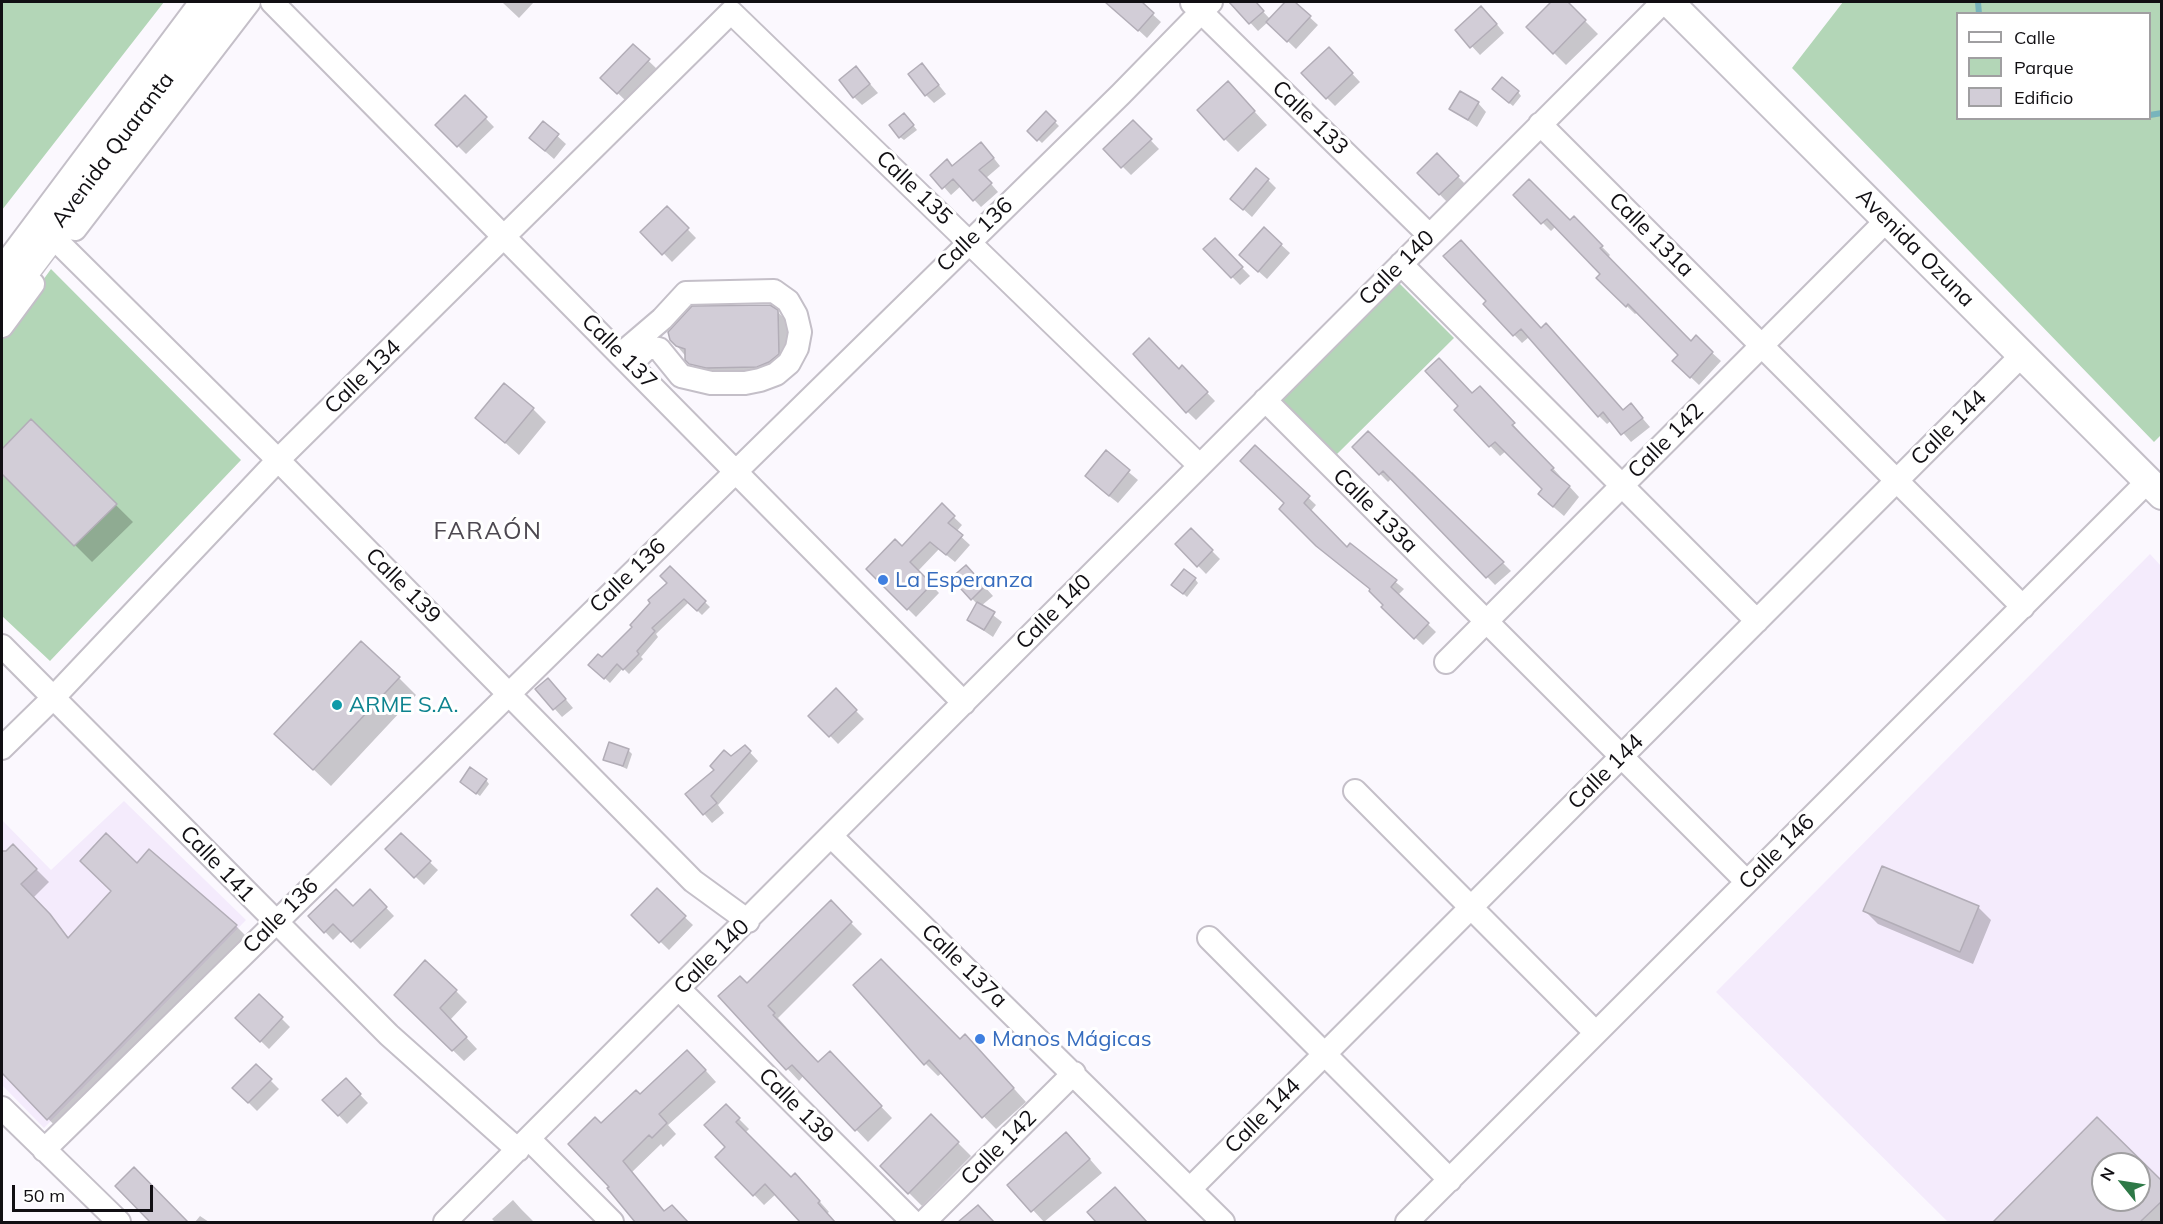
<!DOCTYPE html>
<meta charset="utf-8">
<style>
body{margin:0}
#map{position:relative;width:2163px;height:1224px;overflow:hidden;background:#fbf8fe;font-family:Mulish,sans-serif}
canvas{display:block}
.frame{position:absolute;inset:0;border:3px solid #110f13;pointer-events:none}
.legend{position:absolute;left:1956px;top:12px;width:195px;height:108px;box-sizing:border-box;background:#fff;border:2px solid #a09fa1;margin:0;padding:8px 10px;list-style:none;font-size:18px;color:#110f13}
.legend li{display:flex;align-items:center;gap:12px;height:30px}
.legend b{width:30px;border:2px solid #a09fa1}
.north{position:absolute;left:2091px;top:1152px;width:60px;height:60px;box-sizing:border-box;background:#fff;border:2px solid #a09fa1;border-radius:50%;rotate:300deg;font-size:16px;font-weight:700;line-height:24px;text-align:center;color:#110f13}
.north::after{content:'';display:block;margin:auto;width:21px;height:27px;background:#2e7947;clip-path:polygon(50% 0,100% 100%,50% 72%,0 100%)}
.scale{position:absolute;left:12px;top:1185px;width:141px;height:27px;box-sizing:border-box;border:3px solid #110f13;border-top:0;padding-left:8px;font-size:18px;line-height:21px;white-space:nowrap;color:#110f13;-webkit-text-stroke:4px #fff;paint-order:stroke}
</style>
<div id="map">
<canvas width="2163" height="1224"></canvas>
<div class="frame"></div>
<ul class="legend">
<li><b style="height:8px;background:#fff"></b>Calle</li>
<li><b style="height:16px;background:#b3d6b7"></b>Parque</li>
<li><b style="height:16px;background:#d2cdd7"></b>Edificio</li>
</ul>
<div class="north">N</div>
<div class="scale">50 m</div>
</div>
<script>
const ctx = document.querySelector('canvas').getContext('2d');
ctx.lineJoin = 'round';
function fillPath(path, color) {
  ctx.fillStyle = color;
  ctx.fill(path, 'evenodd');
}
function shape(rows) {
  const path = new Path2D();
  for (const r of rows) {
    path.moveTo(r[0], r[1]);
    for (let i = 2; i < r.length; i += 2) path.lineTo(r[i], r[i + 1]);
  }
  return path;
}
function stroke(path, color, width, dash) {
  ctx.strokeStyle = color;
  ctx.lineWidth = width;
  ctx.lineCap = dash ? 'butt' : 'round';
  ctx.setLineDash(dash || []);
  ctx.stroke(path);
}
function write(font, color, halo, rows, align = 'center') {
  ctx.font = font + ' Mulish,sans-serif';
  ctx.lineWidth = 6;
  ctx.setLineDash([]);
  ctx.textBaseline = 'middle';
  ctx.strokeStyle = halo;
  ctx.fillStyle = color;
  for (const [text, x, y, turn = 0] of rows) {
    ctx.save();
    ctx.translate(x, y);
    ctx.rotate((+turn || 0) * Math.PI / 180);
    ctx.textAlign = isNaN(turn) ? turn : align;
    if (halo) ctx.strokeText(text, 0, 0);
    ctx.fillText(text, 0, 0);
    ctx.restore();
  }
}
const built = shape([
 [2150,554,2161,566,2162,1201,2140,1222,1948,1222,1716,992],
 [2103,1164,2139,1164,2139,1200,2103,1200],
 [124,801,246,920,44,1128,2,1085,2,820,51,870]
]);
const green = shape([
 [2,2,164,2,2,210],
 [1843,2,2161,2,2162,434,2154,442,1792,68],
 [1958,14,2150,14,2150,118,1958,118],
 [51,269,241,460,50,661,2,616,2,337],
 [1398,282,1454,338,1335,456,1280,400]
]);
const shadow = shape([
 [502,2,534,2,519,18],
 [1108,2,1139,2,1161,22,1147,38],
 [1236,2,1254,2,1270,19,1287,2,1293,2,1318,25,1296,49,1268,22,1258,31,1233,4],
 [1553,2,1566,2,1598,34,1566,65,1528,27],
 [1490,16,1504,33,1480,55,1457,30],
 [633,46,657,69,626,101,602,78],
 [1329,49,1360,82,1335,106,1303,74],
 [856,68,878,93,862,105,854,97],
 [930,74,946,94,934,103,926,95],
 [1518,92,1521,96,1513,106,1497,93],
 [1240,96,1267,125,1238,152,1225,139],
 [465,97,494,127,466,154,437,125],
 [1478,103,1486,112,1477,127,1451,109],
 [1046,113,1059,126,1042,143,1029,131],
 [908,119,917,130,904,140,900,137],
 [1133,122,1159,149,1131,175,1105,149],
 [543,123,566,144,554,159,539,146],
 [988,151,1000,166,986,178,998,192,981,207,961,186,951,195,944,187,953,168],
 [1437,155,1466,185,1448,203,1419,173],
 [1268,180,1276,188,1252,217,1241,207],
 [1515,195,1570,222,1574,218,1610,255,1607,258,1691,343,1696,338,1721,361,1699,385,1682,369,1680,355,1638,312,1635,314,1598,278,1602,274,1556,226,1551,231],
 [667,208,696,238,672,262,643,232],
 [1264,229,1290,253,1267,279,1249,263],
 [1215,240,1250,276,1240,285,1205,249],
 [1485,304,1541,329,1624,411,1631,405,1650,427,1631,442,1612,420,1607,424,1599,416,1529,337,1522,343],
 [777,311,794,329,795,371,707,381,671,339],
 [1182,367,1215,401,1196,420,1162,387],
 [1480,388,1579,497,1564,516,1550,504,1544,489,1506,451,1500,456,1456,410],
 [533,409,546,422,519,455,477,418],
 [31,421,133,522,92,562,2,472,2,451],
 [1255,447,1316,505,1310,512,1348,549,1351,545,1404,589,1398,595,1436,632,1423,645,1383,607,1385,605,1371,590,1326,554,1281,509,1286,504],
 [1354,447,1409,475,1412,472,1511,571,1495,585,1392,478,1388,482],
 [1106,453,1138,480,1118,503,1095,485],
 [942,506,962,525,956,532,970,545,955,562,939,549,918,571,939,593,916,617,868,569,902,548],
 [1191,530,1220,559,1206,574,1177,544],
 [670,568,710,607,702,615,689,602,656,634,658,637,641,657,643,659,629,674,623,668,610,683,591,665,602,659,634,627,669,583],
 [974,575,993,596,981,606,1002,622,993,637,968,620,977,604,953,578],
 [1195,579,1198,583,1187,597,1177,588],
 [399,678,416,695,331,786,294,751],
 [556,688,573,708,562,717,537,689],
 [836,691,864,719,838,744,811,716],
 [745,747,758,761,718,805,724,813,712,823,687,794],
 [628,750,632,754,627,769,605,759],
 [486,780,489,784,480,796,465,785],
 [401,835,438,870,424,885,387,849],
 [13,846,49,882,33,898,70,939,137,865,236,926,248,938,60,1131,2,1071,2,857],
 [370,891,394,916,360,949,342,931,333,940,310,916,353,908],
 [657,891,693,925,669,950,633,915],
 [831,903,862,934,778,1018,819,1064,841,1065,892,1118,868,1142,804,1075,799,1081,720,996,747,985],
 [1978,907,1991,920,1973,964,1878,924,1865,911],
 [855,985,978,1049,1026,1102,996,1129,942,1073,938,1076,926,1064],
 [456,991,467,1002,450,1020,477,1049,464,1061,396,995],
 [259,996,290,1027,269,1049,237,1018],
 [698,1062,716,1082,668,1125,676,1134,663,1147,661,1144,632,1172,665,1212,672,1207,687,1222,638,1222,601,1125,640,1096],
 [256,1066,279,1089,257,1111,234,1088],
 [346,1080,368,1103,347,1124,324,1100],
 [726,1106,749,1129,745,1133,791,1179,805,1185,829,1212,826,1214,834,1222,802,1222,776,1194,764,1205,718,1157,727,1147],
 [931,1116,971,1156,922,1206,882,1166],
 [2097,1119,2162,1183,2162,1222,1995,1222],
 [2103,1164,2139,1164,2139,1200,2103,1200],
 [1079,1147,1102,1173,1044,1222,1010,1185],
 [513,1200,521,1209,534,1222,495,1222,492,1219],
 [1130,1204,1147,1222,1098,1222,1089,1212],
 [200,1216,209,1222,195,1222]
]);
const stream = shape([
 [1978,2,1979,14],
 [2150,115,2162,113]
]);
const building = shape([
 [1105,2,1142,2,1154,13,1138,31,1105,2],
 [1229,2,1256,2,1264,11,1249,24,1229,2],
 [1285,2,1295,2,1311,16,1287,42,1266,22,1285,2],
 [1551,2,1568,2,1586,20,1553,54,1526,27,1551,2],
 [1481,6,1497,24,1470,48,1455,30,1481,6],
 [633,44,650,59,617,94,600,78,633,44],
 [1329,47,1353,73,1326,99,1301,73,1329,47],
 [922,63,939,85,925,96,908,74,922,63],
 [856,66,870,84,853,98,839,80,856,66],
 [1502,77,1519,91,1509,103,1492,89,1502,77],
 [1228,81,1255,111,1224,140,1197,110,1228,81],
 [1460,91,1479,102,1468,120,1449,109,1460,91],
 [465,95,487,117,457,147,435,125,465,95],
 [1046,111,1056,121,1037,141,1027,131,1046,111],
 [904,113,914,125,899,138,889,125,904,113],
 [1133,120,1152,139,1121,168,1103,149,1133,120],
 [543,121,559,134,545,151,529,138,543,121],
 [981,142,994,158,979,170,992,183,973,201,953,179,942,189,930,175,947,159,952,166,981,142],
 [1437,153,1459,176,1439,195,1417,173,1437,153],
 [1256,168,1269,179,1243,210,1230,199,1256,168],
 [1529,179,1570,220,1574,216,1603,246,1600,248,1691,341,1696,335,1713,352,1690,378,1672,361,1678,355,1628,304,1626,307,1596,278,1600,274,1547,219,1541,224,1513,195,1529,179],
 [667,206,689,228,662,255,640,232,667,206],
 [1264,227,1282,244,1258,272,1239,255,1264,227],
 [1215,238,1243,267,1231,278,1203,249,1215,238],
 [1461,240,1541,328,1546,323,1623,410,1631,403,1643,418,1621,435,1603,412,1598,417,1521,329,1513,336,1483,304,1486,301,1443,256,1461,240],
 [770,305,778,310,779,354,769,362,757,367,706,368,689,364,685,360,685,349,676,346,670,340,668,332,692,306,770,305],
 [1149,338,1179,369,1182,365,1208,392,1186,413,1133,354,1149,338],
 [1439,358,1472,393,1480,386,1515,423,1512,425,1554,468,1551,470,1570,486,1553,507,1538,494,1542,489,1495,442,1489,447,1454,410,1458,406,1425,371,1439,358],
 [504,383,534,408,505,443,475,418,504,383],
 [31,419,117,504,74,546,2,474,2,449,31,419],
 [1368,431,1504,562,1486,578,1383,471,1379,475,1352,447,1368,431],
 [1255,445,1310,496,1304,503,1347,547,1350,543,1397,580,1391,587,1429,623,1414,639,1381,607,1383,605,1369,591,1370,589,1316,546,1279,509,1284,503,1240,461,1255,445],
 [1106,450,1130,470,1109,496,1085,476,1106,450],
 [942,503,955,516,948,523,963,535,946,555,930,542,910,562,932,584,907,610,866,569,895,539,902,546,942,503],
 [1191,528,1213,550,1197,567,1175,544,1191,528],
 [966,565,985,586,971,600,951,578,966,565],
 [670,566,706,601,697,611,684,599,652,628,655,631,637,651,639,654,623,670,617,664,604,679,588,665,598,654,602,657,632,627,630,625,650,603,648,600,667,583,660,576,670,566],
 [1184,569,1196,578,1183,594,1171,585,1184,569],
 [977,602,995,612,984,630,967,620,977,602],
 [361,641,400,677,313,770,274,734,361,641],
 [548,678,566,699,553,710,535,689,548,678],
 [836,688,857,710,829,737,808,716,836,688],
 [609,742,629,749,623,766,603,760,609,742],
 [745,745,751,751,711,796,717,803,703,815,685,794,714,770,710,766,724,750,731,756,745,745],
 [470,767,487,779,476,794,460,782,470,767],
 [106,833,137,863,149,849,237,925,47,1120,2,1073,2,851,6,851,13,844,37,869,21,884,50,914,68,938,111,891,80,861,106,833],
 [401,833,431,861,414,878,385,849,401,833],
 [1882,866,1979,906,1960,952,1863,911,1882,866],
 [657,888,686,916,659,943,631,915,657,888],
 [336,889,353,906,370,889,387,907,351,942,333,924,324,933,308,916,336,889],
 [831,900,852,922,768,1006,775,1013,773,1015,818,1062,830,1051,882,1106,855,1131,792,1065,786,1070,718,996,740,976,747,983,831,900],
 [881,959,960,1039,965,1034,1014,1088,982,1118,929,1060,924,1065,853,985,881,959],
 [425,960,457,990,440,1008,467,1037,452,1051,394,995,425,960],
 [259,994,283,1017,260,1042,235,1018,259,994],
 [687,1050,706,1070,659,1114,667,1123,652,1138,649,1135,623,1161,664,1211,672,1205,688,1222,635,1222,607,1188,609,1187,568,1144,595,1117,601,1123,636,1090,640,1094,687,1050],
 [256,1064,272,1079,248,1103,232,1088,256,1064],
 [346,1078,361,1094,338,1116,322,1100,346,1078],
 [726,1104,740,1118,736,1122,791,1177,795,1173,820,1201,818,1203,835,1222,800,1222,765,1184,753,1196,715,1157,725,1147,704,1125,726,1104],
 [931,1114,959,1142,908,1194,880,1166,931,1114],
 [2097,1117,2162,1181,2162,1201,2140,1222,1993,1222,2097,1117],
 [2103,1164,2139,1164,2139,1200,2103,1200,2103,1164],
 [1066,1132,1090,1159,1031,1212,1007,1185,1066,1132],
 [134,1167,188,1222,150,1222,115,1186,134,1167],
 [1115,1187,1147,1222,1096,1222,1087,1212,1115,1187],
 [978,1205,994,1222,958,1222,978,1205]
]);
const minor = shape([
 [272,2,964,703],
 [1192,3,1429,235],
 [1540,124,2023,607],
 [75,229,249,2],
 [62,246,278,460,693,881,748,921],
 [1401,264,1757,621],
 [2,268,201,2],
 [2,326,33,284],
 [621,354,662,319,686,293,774,291,788,301,796,315,800,332,797,348,789,363,776,374,760,380,745,383,711,383,681,376,659,349,648,347,631,364],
 [1265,400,1747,882],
 [2,646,389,1035,518,1150],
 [1446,662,1887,220],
 [2,748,54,697,278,460,731,12,1199,465],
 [1355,791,1596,1033],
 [832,837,1223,1222],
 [1209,938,1450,1180],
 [679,989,913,1222],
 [2,1108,119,1222],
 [529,1139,612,1222],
 [44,1150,1121,94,1211,2],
 [1190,1189,2022,355],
 [445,1222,1663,2],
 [924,1222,1074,1073],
 [1407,1222,2148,481]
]);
const major = shape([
 [1669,2,2162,495]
]);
const highway = shape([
 [2,298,226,2]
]);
const markers = [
 [883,580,6,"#3f7fe0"],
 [337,705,6,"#0f9aa8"],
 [980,1039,6,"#3f7fe0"]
];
const streetNames = [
 ["Calle 133",1310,118,44],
 ["Avenida Quaranta",113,150,-53],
 ["Calle 135",914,188,44],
 ["Calle 136",975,235,-44],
 ["Calle 131a",1651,235,45],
 ["Avenida Ozuna",1915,248,45],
 ["Calle 140",1397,268,-45],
 ["Calle 137",619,352,45],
 ["Calle 134",363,377,-44],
 ["Calle 144",1949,428,-45],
 ["Calle 142",1666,441,-45],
 ["Calle 133a",1375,511,45],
 ["Calle 136",628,576,-44],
 ["Calle 139",403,586,45],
 ["Calle 140",1054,612,-45],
 ["Calle 144",1606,772,-45],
 ["Calle 146",1777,852,-45],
 ["Calle 141",217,864,46],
 ["Calle 136",281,916,-45],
 ["Calle 140",712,957,-45],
 ["Calle 137a",964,966,44],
 ["Calle 139",796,1106,45],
 ["Calle 144",1263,1116,-45],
 ["Calle 142",999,1148,-45]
];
const shopNames = [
 ["La Esperanza",895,580],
 ["Manos Mágicas",992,1039]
];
const cultureNames = [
 ["ARME S.A.",349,705]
];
const neighbourhoodNames = [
 ["FARAÓN",488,532]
];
fillPath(built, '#f4ebfc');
fillPath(green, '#b3d6b7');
fillPath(shadow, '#0003');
stroke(stream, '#78b4bc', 6);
fillPath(building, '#d2cdd7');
stroke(building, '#b2adb7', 1.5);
stroke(minor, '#c4bfc8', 26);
stroke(major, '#c4bfc8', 32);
stroke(highway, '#c4bfc8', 36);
stroke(minor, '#fff', 22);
stroke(major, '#fff', 28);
stroke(highway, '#fff', 33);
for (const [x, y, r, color] of markers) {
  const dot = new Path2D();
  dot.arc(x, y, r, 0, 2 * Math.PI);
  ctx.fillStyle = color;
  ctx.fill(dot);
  stroke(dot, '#fff', 2);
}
write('22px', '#110f13', '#fff', streetNames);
write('22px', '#366cbe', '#fff', shopNames, 'left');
write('22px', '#0d838f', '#fff', cultureNames, 'left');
ctx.letterSpacing = '1.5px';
write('24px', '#4d4851', '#fff', neighbourhoodNames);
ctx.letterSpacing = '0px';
</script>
